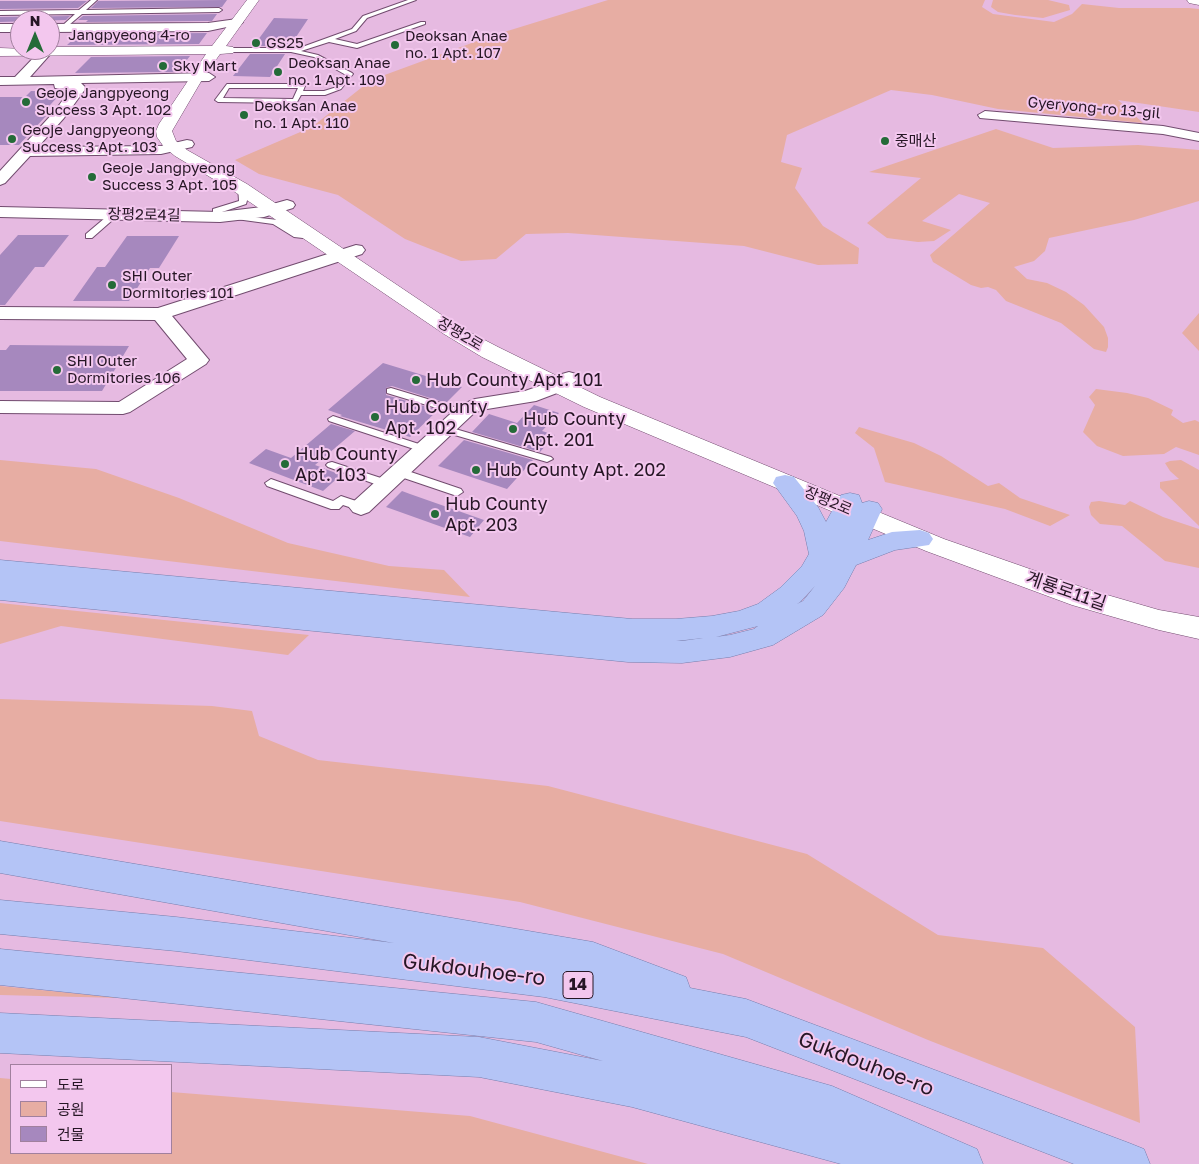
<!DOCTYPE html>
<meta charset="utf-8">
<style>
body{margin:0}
#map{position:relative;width:1199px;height:1164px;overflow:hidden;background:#e6bae1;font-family:"Golos Text","Noto Sans KR",sans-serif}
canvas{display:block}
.legend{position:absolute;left:10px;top:1064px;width:162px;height:90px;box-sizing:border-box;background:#f3c7ee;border:1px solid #a1809e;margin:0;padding:6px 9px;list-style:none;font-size:15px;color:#261625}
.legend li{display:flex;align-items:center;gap:10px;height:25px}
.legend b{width:25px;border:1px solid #a1809e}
.north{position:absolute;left:10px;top:10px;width:50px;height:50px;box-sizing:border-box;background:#f3c7ee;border:1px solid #a1809e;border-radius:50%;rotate:0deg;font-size:14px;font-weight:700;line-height:20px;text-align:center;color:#261625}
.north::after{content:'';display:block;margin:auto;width:18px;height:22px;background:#246b38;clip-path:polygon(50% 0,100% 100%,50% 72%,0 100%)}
</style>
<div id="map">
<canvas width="1199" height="1164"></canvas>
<ul class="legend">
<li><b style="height:6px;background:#fff"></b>도로</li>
<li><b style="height:14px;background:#e7ada3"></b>공원</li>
<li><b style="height:14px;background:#a688be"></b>건물</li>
</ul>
<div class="north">N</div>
</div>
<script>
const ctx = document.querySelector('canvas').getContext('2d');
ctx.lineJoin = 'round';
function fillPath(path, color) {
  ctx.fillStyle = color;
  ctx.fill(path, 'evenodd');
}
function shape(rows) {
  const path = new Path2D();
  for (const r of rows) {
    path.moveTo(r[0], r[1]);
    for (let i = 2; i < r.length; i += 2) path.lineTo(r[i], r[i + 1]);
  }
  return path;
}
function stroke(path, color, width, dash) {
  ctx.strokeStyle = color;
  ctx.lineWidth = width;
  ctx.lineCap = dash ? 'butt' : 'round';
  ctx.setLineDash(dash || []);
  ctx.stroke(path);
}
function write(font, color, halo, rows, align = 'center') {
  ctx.font = font + ' "Golos Text","Noto Sans KR",sans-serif';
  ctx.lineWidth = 4;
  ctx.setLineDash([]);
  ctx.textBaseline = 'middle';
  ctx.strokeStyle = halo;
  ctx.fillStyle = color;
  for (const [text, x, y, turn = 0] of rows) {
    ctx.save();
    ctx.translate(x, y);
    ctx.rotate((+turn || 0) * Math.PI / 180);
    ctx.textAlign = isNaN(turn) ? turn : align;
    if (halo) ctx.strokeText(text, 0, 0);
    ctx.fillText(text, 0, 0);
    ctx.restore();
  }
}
const green = shape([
 [608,0,985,0,982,7,993,14,1054,22,1072,14,1082,4,1119,8,1189,8,1199,9,1199,112,1118,100,1143,123,998,109,932,95,891,90,787,135,781,162,802,168,795,188,823,226,859,248,858,264,818,265,744,246,568,233,526,234,496,259,461,261,405,239,338,195,259,174,235,160,312,127,371,80,488,37],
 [993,0,1048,0,1069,5,1070,10,1043,18,1015,15,998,12,991,7],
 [996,129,1053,148,1138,145,1199,150,1199,201,1134,220,1049,238,1045,251,1034,261,1014,267,1027,279,1047,283,1066,292,1084,305,1104,327,1108,338,1108,347,1106,352,1094,349,1061,323,1006,301,996,290,988,287,981,288,971,285,933,262,930,255,990,203,959,194,922,221,951,230,934,241,918,242,887,238,867,223,921,178,869,172],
 [1199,313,1199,351,1182,333],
 [1096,389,1127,393,1148,398,1173,410,1171,415,1183,423,1195,420,1199,422,1199,455,1176,447,1164,454,1123,456,1097,446,1083,432,1095,405,1089,397],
 [859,427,914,443,941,456,988,486,999,483,1020,498,1070,515,1050,526,1005,509,885,482,874,448,855,433],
 [0,460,96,469,179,498,288,543,389,566,444,570,470,597,0,541],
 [1181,460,1199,470,1199,526,1160,488,1160,482,1179,479,1170,471,1165,463,1170,461],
 [1099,501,1125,505,1130,501,1163,517,1199,529,1199,568,1165,561,1122,526,1100,524,1091,515,1089,507,1091,502],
 [0,603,309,635,288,655,61,626,0,644],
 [0,699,212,706,252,711,259,736,318,760,548,786,807,854,938,935,1043,948,1135,1027,1140,1123,928,1040,723,954,520,902,0,821],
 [0,986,121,998,0,995],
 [0,1078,11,1079,11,1153,171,1153,171,1092,470,1116,648,1164,0,1164]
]);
const building = shape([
 [227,0,222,7,91,8,98,1],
 [0,1,87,1,78,8,0,9],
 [217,14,212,21,208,21,86,22,88,20,78,20,83,16],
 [70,16,66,20,0,22,0,17],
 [274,18,308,19,290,46,255,46,257,44,255,44],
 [207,33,199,44,67,45,79,34],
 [250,54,285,54,270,77,233,76],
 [190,56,179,70,172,72,75,73,91,57],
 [31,91,62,92,40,116,46,116,19,145,0,145,0,97,25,97],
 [18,235,69,235,44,267,35,267,5,305,0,305,0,255],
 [127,236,179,236,159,268,150,268,129,301,73,301,97,267,105,267],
 [10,345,129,346,102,391,0,391,0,350,6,350],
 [383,363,462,387,446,403,392,386,386,388,386,395,438,410,410,437,340,416,342,415,328,410],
 [534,405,559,413,542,431,555,435,540,452,472,432,489,414,517,423],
 [331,424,355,431,315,465,341,475,323,491,249,463,266,449,291,458],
 [464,440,533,460,507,489,438,466],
 [402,491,410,494,484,520,470,537,386,507]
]);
const service = shape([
 [91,0,97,0,86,10,219,8,222,10,219,12,82,14,63,30,61,27,75,14,0,15,0,11,79,10,91,0],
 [408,0,416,0,367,18,356,31,335,39,357,44,421,22,425,22,425,24,357,48,329,42,301,51,318,55,352,73,353,74,341,89,325,95,301,95,297,102,295,103,218,102,215,100,227,84,302,84,305,86,303,91,324,91,337,87,346,75,314,57,291,52,229,52,226,50,229,48,291,48,305,46,352,29,363,16,408,0],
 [229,88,298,88,293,99,223,98,229,88],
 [238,186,245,188,248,197,246,204,219,213,213,213,213,209,239,201,238,186],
 [118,207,125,209,92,238,86,238,86,234,118,207],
 [233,215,278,220,299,233,312,233,316,236,312,239,294,237,273,224,236,219,232,217,233,215],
 [391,388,467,411,468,413,463,416,387,393,387,389,391,388],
 [333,416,428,447,429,449,428,451,420,451,329,421,328,419,333,416],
 [445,426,551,457,553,459,547,462,441,431,440,429,441,427,445,426],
 [332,462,390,481,392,484,386,488,328,467,326,465,328,463,332,462],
 [399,468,461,489,463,492,457,496,395,475,393,472,395,469,399,468],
 [271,479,333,501,341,496,365,504,367,507,361,511,343,505,339,509,331,509,267,486,265,483,271,479]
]);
const minor = shape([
 [237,19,241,20,243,22,241,24,208,31,50,32,50,24,208,23,237,19],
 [0,24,20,24,20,32,0,32,0,24],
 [50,47,54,50,30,77,209,73,215,77,209,81,81,83,86,88,64,118,38,147,161,146,187,140,192,141,194,144,192,147,161,154,30,156,5,183,0,185,0,171,54,112,71,89,55,88,54,84,0,85,0,77,15,77,41,50,50,50,50,47],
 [985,111,1163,126,1199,133,1199,141,1163,134,980,118,978,115,985,111],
 [287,200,293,202,295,205,293,208,264,217,220,222,0,217,0,207,220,212,262,207,287,200],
 [356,245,362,246,365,250,362,254,172,316,209,360,206,364,130,412,123,414,0,413,0,401,119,402,187,359,155,320,0,319,0,307,158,308,356,245],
 [569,372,576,374,579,378,565,390,536,401,481,410,473,414,369,512,361,515,353,512,349,507,353,502,459,406,475,399,525,391,551,382,562,374,569,372]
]);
const tertiary = shape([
 [247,0,259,0,226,46,233,47,235,50,233,53,220,54,203,78,172,131,176,141,187,150,247,184,458,326,498,347,600,397,944,539,1090,590,1159,610,1199,617,1199,639,1159,630,1072,605,926,551,584,407,482,357,444,334,235,192,175,156,164,147,157,137,156,131,159,124,206,54,0,56,0,48,50,50,50,47,212,46,247,0],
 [1187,0,1199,0,1199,5,1189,3,1187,0]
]);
const trunk = shape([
 [785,475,794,477,818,507,826,522,841,495,850,493,859,495,862,503,869,501,878,503,882,509,868,540,892,532,920,530,929,533,933,539,929,545,895,550,856,565,844,588,823,615,773,645,730,657,682,663,628,662,0,600,0,580,427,621,0,580,0,560,632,619,676,619,712,616,739,611,758,604,780,588,802,566,809,554,804,531,797,516,773,483,776,477,785,475],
 [815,586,803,601,797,604,800,602,815,586],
 [758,626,754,629,730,635,716,637,758,626],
 [703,638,682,641,666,641,676,641,703,638],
 [0,841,593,942,686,977,690,988,746,999,1129,1143,1144,1149,1150,1164,1074,1164,746,1037,544,997,176,951,0,934,0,900,176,917,394,943,0,873,0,841],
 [0,949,536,1002,832,1086,977,1149,983,1164,841,1164,632,1107,479,1077,0,1053,0,1013,479,1037,603,1061,536,1042,0,985,0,949]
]);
const markers = [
 [256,43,5,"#246b38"],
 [395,45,5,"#246b38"],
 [163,66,5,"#246b38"],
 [278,72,5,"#246b38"],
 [26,102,5,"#246b38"],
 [244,115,5,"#246b38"],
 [12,139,5,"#246b38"],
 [885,141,5,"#246b38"],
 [92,177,5,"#246b38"],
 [112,285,5,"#246b38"],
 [57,370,5,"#246b38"],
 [416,380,5,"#246b38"],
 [375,417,5,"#246b38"],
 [513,429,5,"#246b38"],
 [285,464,5,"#246b38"],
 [476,470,5,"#246b38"],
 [435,514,5,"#246b38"]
];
const farStreetnames = [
 ["Jangpyeong 4-ro",129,35],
 ["Gyeryong-ro 13-gil",1094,108,5],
 ["장평2로4길",144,215,1],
 ["장평2로",460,334,31],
 ["장평2로",828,501,23]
];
const farPoinames = [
 ["Deoksan Anae",405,36],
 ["no. 1 Apt. 107",405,53],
 ["GS25",266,43],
 ["Deoksan Anae",288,63],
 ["no. 1 Apt. 109",288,80],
 ["Sky Mart",173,66],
 ["Geoje Jangpyeong",36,93],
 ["Success 3 Apt. 102",36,110],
 ["Deoksan Anae",254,106],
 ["no. 1 Apt. 110",254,123],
 ["Geoje Jangpyeong",22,130],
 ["Success 3 Apt. 103",22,147],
 ["중매산",895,141],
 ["Geoje Jangpyeong",102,168],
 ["Success 3 Apt. 105",102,185],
 ["SHI Outer",122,276],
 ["Dormitories 101",122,293],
 ["SHI Outer",67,361],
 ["Dormitories 106",67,378]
];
const shields = [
 [578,985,30]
];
const shieldNames = [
 ["14",578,985]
];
const poiNames = [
 ["Hub County Apt. 101",426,380],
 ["Hub County",385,407],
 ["Apt. 102",385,428],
 ["Hub County",523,419],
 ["Apt. 201",523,440],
 ["Hub County",295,454],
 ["Apt. 103",295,475],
 ["Hub County Apt. 202",486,470],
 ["Hub County",445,504],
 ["Apt. 203",445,525]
];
const streetNames = [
 ["계룡로11길",1066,591,19]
];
const nearStreetnames = [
 ["Gukdouhoe-ro",474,970,7],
 ["Gukdouhoe-ro",866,1064,21]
];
fillPath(green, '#e7ada3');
fillPath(building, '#a688be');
stroke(service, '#724c6f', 2);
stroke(minor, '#724c6f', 2);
stroke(tertiary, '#724c6f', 1);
stroke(trunk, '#767eac', 1);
fillPath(service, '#fff');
fillPath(minor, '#fff');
fillPath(tertiary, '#fff');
fillPath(trunk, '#b4c4f6');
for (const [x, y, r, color] of markers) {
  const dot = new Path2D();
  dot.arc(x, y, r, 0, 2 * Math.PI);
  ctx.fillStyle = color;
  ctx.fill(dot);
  stroke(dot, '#f3c7ee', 2);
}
write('15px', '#261625', '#f3c7ee', farStreetnames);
write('15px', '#261625', '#f3c7ee', farPoinames, 'left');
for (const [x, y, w] of shields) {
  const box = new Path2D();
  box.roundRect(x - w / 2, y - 13.5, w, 27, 4);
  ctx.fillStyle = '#f3c7ee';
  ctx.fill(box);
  stroke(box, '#261625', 1);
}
write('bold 16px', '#261625', null, shieldNames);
write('18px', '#261625', '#f3c7ee', poiNames, 'left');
write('18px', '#261625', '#f3c7ee', streetNames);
write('21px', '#261625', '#f3c7ee', nearStreetnames);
</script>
